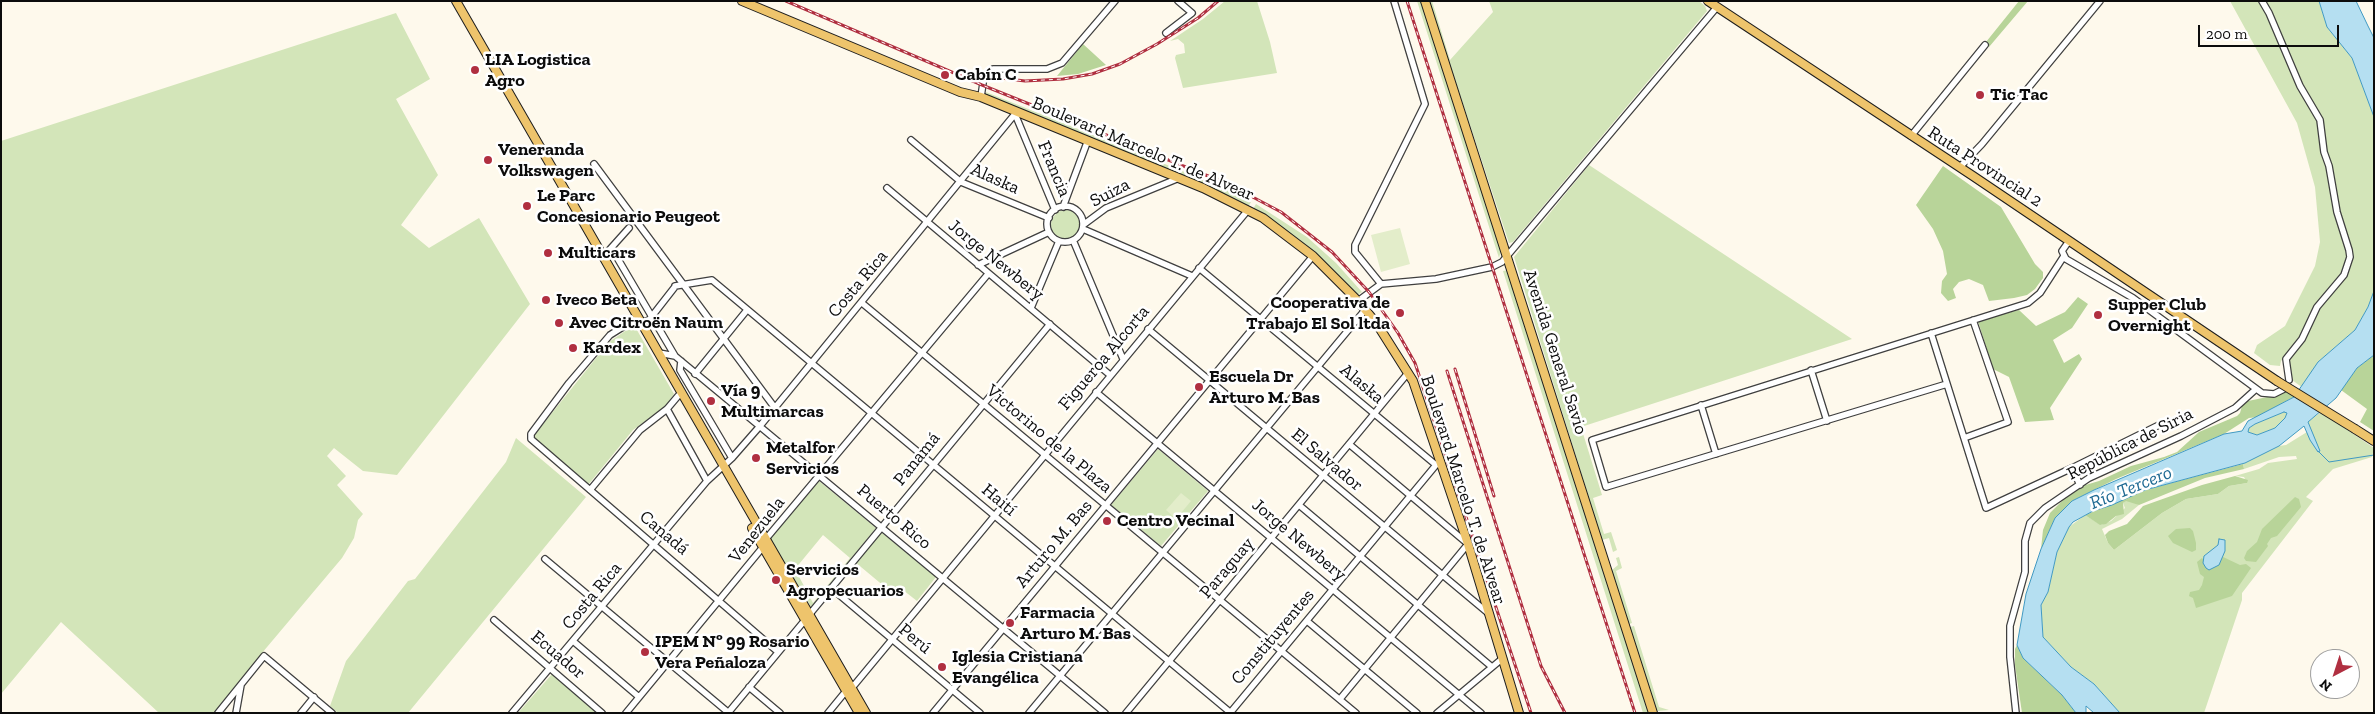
<!DOCTYPE html>
<meta charset="utf-8">
<style>
body{margin:0}
#map{position:relative;width:2375px;height:714px;overflow:hidden;background:#fef9ec;font-family:"Zilla Slab",serif}
canvas{display:block}
.frame{position:absolute;inset:0;border:2px solid #0c0c0c;pointer-events:none}
.north{position:absolute;left:2310px;top:649px;width:50px;height:50px;box-sizing:border-box;background:#fff;border:1px solid #9e9e9e;border-radius:50%;rotate:220deg;font-size:14px;font-weight:700;line-height:20px;text-align:center;color:#0c0c0c}
.north::after{content:'';display:block;margin:auto;width:18px;height:22px;background:#b02f40;clip-path:polygon(50% 0,100% 100%,50% 72%,0 100%)}
.scale{position:absolute;left:2198px;top:25px;width:141px;height:22px;box-sizing:border-box;border:2px solid #0c0c0c;border-top:0;padding-left:6px;font-size:15px;line-height:18px;white-space:nowrap;color:#0c0c0c;-webkit-text-stroke:4px #fff;paint-order:stroke}
</style>
<div id="map">
<canvas width="2375" height="714"></canvas>
<div class="frame"></div>
<div class="north">N</div>
<div class="scale">200 m</div>
</div>
<script>
const ctx = document.querySelector('canvas').getContext('2d');
ctx.lineJoin = 'round';
function fillPath(path, color) {
  ctx.fillStyle = color;
  ctx.fill(path, 'evenodd');
}
function shape(rows) {
  const path = new Path2D();
  for (const r of rows) {
    if (r.length === 3) {
      path.moveTo(r[0] + r[2], r[1]);
      path.arc(r[0], r[1], r[2], 0, 2 * Math.PI);
      continue;
    }
    path.moveTo(r[0], r[1]);
    for (let i = 2; i < r.length; i += 2) path.lineTo(r[i], r[i + 1]);
  }
  return path;
}
function stroke(path, color, width, dash) {
  ctx.strokeStyle = color;
  ctx.lineWidth = width;
  ctx.lineCap = dash ? 'butt' : 'round';
  ctx.setLineDash(dash || []);
  ctx.stroke(path);
}
function write(font, color, halo, rows, align = 'center') {
  ctx.font = font + ' "Zilla Slab",serif';
  ctx.lineWidth = 5;
  ctx.setLineDash([]);
  ctx.textBaseline = 'middle';
  ctx.strokeStyle = halo;
  ctx.fillStyle = color;
  for (const [text, x, y, turn = 0] of rows) {
    ctx.save();
    ctx.translate(x, y);
    ctx.rotate((+turn || 0) * Math.PI / 180);
    ctx.textAlign = isNaN(turn) ? turn : align;
    if (halo) ctx.strokeText(text, 0, 0);
    ctx.fillText(text, 0, 0);
    ctx.restore();
  }
}
const green = shape([
 [1225,1,1257,1,1270,42,1277,73,1183,88,1175,58,1176,55,1185,53,1184,44,1178,39,1170,41,1203,19],
 [1417,1,1422,1,1501,251,1499,258],
 [1429,1,1432,1,1450,60,1493,12,1489,1,1699,1,1705,6,1707,11,1513,242,1509,243],
 [2230,1,2319,1,2327,27,2352,58,2374,117,2374,291,2368,307,2355,330,2318,362,2303,388,2292,380,2288,353,2281,361,2280,366,2270,365,2254,353,2257,345,2285,326,2315,266,2320,242,2315,187,2297,123],
 [396,13,430,79,396,99,438,175,401,225,429,248,479,218,530,304,397,475,363,471,334,448,327,456,346,476,337,485,363,514,358,520,354,538,342,558,262,653,216,713,159,713,61,622,1,694,1,141],
 [986,92,1212,183,1251,202,1248,207,987,96],
 [1589,165,1852,339,1581,427,1602,495,1593,498,1604,534,1611,532,1617,550,1613,552,1609,538,1602,540,1514,257],
 [1256,204,1307,237,1336,263,1362,292,1357,295,1300,240,1253,209],
 [1066,225,15],
 [1508,270,1650,713,1643,713,1503,271],
 [634,325,674,394,665,407,633,430,588,485,534,439,535,434,609,342],
 [2284,412,2287,413,2285,418,2275,428,2257,435,2248,432,2249,428,2255,424],
 [2321,412,2374,448,2372,457,2333,469,2306,497,2313,501,2242,593,2242,600,2204,713,2120,713,2094,684,2071,667,2043,637,2041,605,2048,592,2057,552,2069,527,2085,515,2101,525,2111,521,2125,508,2123,503,2126,500,2134,502,2139,505,2122,519,2102,529,2108,543,2114,550,2162,513,2186,499,2218,494,2229,486,2247,483,2244,477,2235,476,2259,469,2268,463,2297,459,2296,456,2279,457,2244,469,2243,464,2279,446,2286,445,2307,432,2310,428,2308,422,2310,420],
 [516,438,586,497,408,713,338,713,330,706,346,661,408,581,415,579,506,462],
 [1158,449,1208,491,1161,546,1111,505],
 [819,481,876,528,811,607,770,538],
 [823,535,850,558,813,603,795,569],
 [881,532,936,577,917,601,903,590,897,597,855,562],
 [1619,557,1622,568,1616,571,1632,623,1629,624,1612,570,1618,565,1616,558],
 [1634,626,1659,707,1669,710,1658,711,1655,708,1630,627],
 [552,674,598,713,518,713]
]);
const forest = shape([
 [2019,1,2028,1,1989,47,1987,46,1986,42],
 [1083,44,1106,65,1078,74,1057,76],
 [1943,166,2001,207,2035,264,2043,272,2043,278,2035,289,2027,295,2014,298,1989,301,1983,285,1969,279,1959,282,1953,289,1956,298,1948,301,1941,293,1942,281,1947,274,1943,251,1933,229,1916,205],
 [2078,297,2088,304,2072,328,2053,340,2064,363,2079,354,2082,359,2050,408,2054,420,2025,422,2009,377,1993,369,1978,321,2019,310,2036,326,2065,312],
 [2374,355,2374,431,2360,422,2367,409,2341,390,2357,368],
 [2285,390,2295,396,2258,417,2249,418,2224,434,2116,479,2072,501,2055,518,2041,549,2043,530,2050,513,2067,496,2082,486,2099,481,2131,466,2164,457,2177,452,2199,432,2237,416,2240,413,2242,406,2248,401,2277,395],
 [2243,464,2244,469,2205,478,2139,505,2126,501,2123,503,2124,514,2116,516,2106,524,2100,525,2085,515,2145,490],
 [2235,476,2248,480,2247,483,2229,486,2218,494,2186,499,2162,513,2114,550,2108,543,2105,535,2109,531,2127,524,2143,506,2202,485],
 [2295,497,2299,499,2301,507,2277,536,2271,538,2267,544,2268,546,2256,562,2246,561,2244,558,2247,551,2257,542,2262,529],
 [2190,528,2193,531,2196,543,2196,550,2192,552,2173,543,2168,536,2176,529],
 [2221,556,2240,565,2246,564,2251,568,2232,596,2196,608,2193,598,2189,596,2190,592,2199,590,2202,585,2204,577,2200,574,2197,562,2202,558,2205,562],
 [2017,645,2023,658,2062,695,2076,713,2022,713,2015,665,2015,649]
]);
const pitch = shape([
 [1400,228,1410,264,1381,272,1371,235],
 [1181,493,1191,501,1176,519,1166,510]
]);
const water = shape([
 [2319,1,2356,1,2368,26,2374,38,2374,117,2352,58,2327,27,2319,1],
 [2374,291,2374,355,2357,368,2336,398,2308,422,2320,451,2318,452,2310,440,2304,426,2279,446,2245,463,2145,490,2112,505,2093,511,2073,522,2069,527,2057,552,2048,592,2041,605,2043,637,2071,667,2094,684,2120,713,2094,713,2086,706,2086,713,2076,713,2062,695,2023,658,2017,645,2026,594,2041,549,2055,518,2072,501,2094,490,2224,434,2242,431,2248,421,2294,397,2318,362,2355,330,2368,307,2374,291],
 [2284,412,2287,413,2285,418,2275,428,2257,435,2248,432,2249,428,2255,424,2284,412],
 [2219,539,2225,540,2225,551,2219,565,2209,570,2206,568,2203,563,2204,556,2218,545,2219,539]
]);
const stream = shape([
 [2318,451,2329,462,2374,455]
]);
const minor = shape([
 [2262,1,2269,13,2300,86,2320,120,2324,152,2329,166,2337,212,2349,250,2350,257,2344,275,2317,307,2302,339,2286,359,2289,380],
 [1166,33,1192,13,1178,1],
 [981,97,984,76,993,69,1047,69,1062,63,1115,1],
 [1016,112,1015,114,1055,210],
 [1911,136,1985,45],
 [911,140,961,182,1049,218],
 [594,164,775,408],
 [1960,167,1982,144,2100,1],
 [887,188,1110,375],
 [1065,224,18],
 [1063,207,1088,140],
 [1083,225,1106,208,1179,178],
 [1083,229,1192,276],
 [1073,240,1123,359],
 [2069,241,2062,251,2066,259,2133,298,2262,393,2274,394,2284,389],
 [612,249,675,356],
 [603,257,629,228],
 [978,265,1049,232],
 [1199,268,1436,465],
 [1381,284,1355,252,1355,245,1425,104,1394,1],
 [675,286,712,280,1231,713],
 [1358,301,1381,284,1436,279,1492,267,1502,262,1717,7],
 [862,303,1356,713],
 [1031,308,1059,241],
 [634,320,610,335,569,383,531,434,531,439,778,652],
 [641,323,649,320,674,288],
 [1148,329,1488,613],
 [1931,333,1986,508,2072,468,2080,485],
 [659,353,675,356,1105,713],
 [681,361,680,370,732,458],
 [1811,370,1827,421],
 [695,374,747,310],
 [1947,384,1606,487,1592,440,2028,303,2040,293,2064,256],
 [1096,392,1481,713],
 [1701,405,1716,454],
 [667,409,707,481],
 [1964,438,2008,422,1973,320],
 [2072,468,2161,424],
 [590,490,640,430,667,409,678,396],
 [1299,505,1492,667],
 [545,559,729,713],
 [831,588,980,713],
 [809,615,1050,324],
 [494,620,602,713],
 [1307,621,1417,713],
 [573,641,639,697],
 [749,687,780,713],
 [851,689,1248,210],
 [1340,699,1468,544,1349,444],
 [218,713,264,656,332,713],
 [236,713,241,685],
 [301,713,314,697],
 [512,713,707,481,732,458,760,426,1015,114],
 [626,713,763,547,765,540,988,274],
 [728,713,805,620],
 [828,713,846,691],
 [933,713,1313,256],
 [1029,713,1365,310],
 [1126,713,1408,373],
 [1230,713,1436,465],
 [1437,713,1503,658],
 [2016,713,2010,657,2010,626,2025,572,2025,541,2030,523,2045,508,2089,478,2181,436,2235,408,2256,389]
]);
const major = shape([
 [456,1,866,713],
 [742,1,960,92,981,97,1203,188,1263,218,1313,256,1358,301,1377,324,1413,381,1468,544,1519,713],
 [1425,1,1653,713],
 [1708,1,1973,176,2277,381],
 [2355,429,2374,441],
 [752,528,859,713]
]);
const rail = shape([
 [786,1,982,85,1228,184,1281,212,1332,252,1369,292,1398,333,1415,363,1531,713],
 [1407,1,1635,713],
 [962,70,984,76,1025,81,1063,79,1092,74,1120,64,1157,44,1198,18,1218,1],
 [1455,369,1494,496],
 [1447,371,1541,666,1565,713]
]);
const majorBridge = shape([
 [2277,381,2355,429]
]);
const markers = [
 [475,70,5,"#b02f40"],
 [945,75,5,"#b02f40"],
 [1980,95,5,"#b02f40"],
 [488,160,5,"#b02f40"],
 [527,206,5,"#b02f40"],
 [548,253,5,"#b02f40"],
 [546,300,5,"#b02f40"],
 [1400,313,5,"#b02f40"],
 [2098,315,5,"#b02f40"],
 [559,323,5,"#b02f40"],
 [573,348,5,"#b02f40"],
 [1199,387,5,"#b02f40"],
 [711,401,5,"#b02f40"],
 [756,458,5,"#b02f40"],
 [1107,521,5,"#b02f40"],
 [776,580,5,"#b02f40"],
 [1010,623,5,"#b02f40"],
 [645,652,5,"#b02f40"],
 [942,667,5,"#b02f40"]
];
const poiNames = [
 ["LIA Logistica",485,60],
 ["Agro",485,81],
 ["Cabín C",955,75],
 ["Tic Tac",1990,95],
 ["Veneranda",498,150],
 ["Volkswagen",498,171],
 ["Le Parc",537,196],
 ["Concesionario Peugeot",537,217],
 ["Multicars",558,253],
 ["Iveco Beta",556,300],
 ["Cooperativa de",1390,303,"right"],
 ["Trabajo El Sol ltda",1390,324,"right"],
 ["Supper Club",2108,305],
 ["Overnight",2108,326],
 ["Avec Citroën Naum",569,323],
 ["Kardex",583,348],
 ["Escuela Dr",1209,377],
 ["Arturo M. Bas",1209,398],
 ["Vía 9",721,391],
 ["Multimarcas",721,412],
 ["Metalfor",766,448],
 ["Servicios",766,469],
 ["Centro Vecinal",1117,521],
 ["Servicios",786,570],
 ["Agropecuarios",786,591],
 ["Farmacia",1020,613],
 ["Arturo M. Bas",1020,634],
 ["IPEM Nº 99 Rosario",655,642],
 ["Vera Peñaloza",655,663],
 ["Iglesia Cristiana",952,657],
 ["Evangélica",952,678]
];
const streetNames = [
 ["Boulevard Marcelo T. de Alvear",1143,149,23],
 ["Ruta Provincial 2",1985,167,33],
 ["Francia",1054,169,67],
 ["Alaska",995,179,24],
 ["Suiza",1110,193,-27],
 ["Jorge Newbery",996,260,39],
 ["Costa Rica",858,284,-50],
 ["Avenida General Savio",1555,352,72],
 ["Figueroa Alcorta",1104,358,-50],
 ["Alaska",1362,384,40],
 ["Victorino de la Plaza",1049,439,40],
 ["República de Siria",2130,444,-27],
 ["Panamá",917,459,-51],
 ["El Salvador",1327,460,40],
 ["Boulevard Marcelo T. de Alvear",1463,490,72],
 ["Haití",999,500,40],
 ["Puerto Rico",894,517,40],
 ["Venezuela",757,530,-52],
 ["Canadá",664,533,40],
 ["Jorge Newbery",1299,540,40],
 ["Arturo M. Bas",1054,544,-50],
 ["Paraguay",1227,568,-50],
 ["Costa Rica",592,596,-50],
 ["Constituyentes",1273,637,-50],
 ["Perú",915,639,40],
 ["Ecuador",558,655,40]
];
const waterNames = [
 ["Río Tercero",2131,488,-22]
];
fillPath(green, '#d3e5b9');
fillPath(forest, '#b8d499');
fillPath(pitch, '#e3edca');
fillPath(water, '#b5dff1');
stroke(water, '#4199c2', 1);
stroke(stream, '#4199c2', 1);
stroke(minor, '#3f3f3f', 8);
stroke(major, '#1d1d1d', 10);
stroke(minor, '#fff', 5.5);
stroke(major, '#eec46c', 8);
stroke(rail, '#b02f40', 3);
stroke(rail, '#fff', 1, [4]);
stroke(majorBridge, '#1d1d1d', 10, []);
stroke(majorBridge, '#eec46c', 8);
for (const [x, y, r, color] of markers) {
  const dot = new Path2D();
  dot.arc(x, y, r, 0, 2 * Math.PI);
  ctx.fillStyle = color;
  ctx.fill(dot);
  stroke(dot, '#fff', 2);
}
write('bold 18px', '#0c0c0c', '#fff', poiNames, 'left');
write('18px', '#0c0c0c', '#fff', streetNames);
write('italic 19px', '#1f6a93', '#fff', waterNames);
</script>
